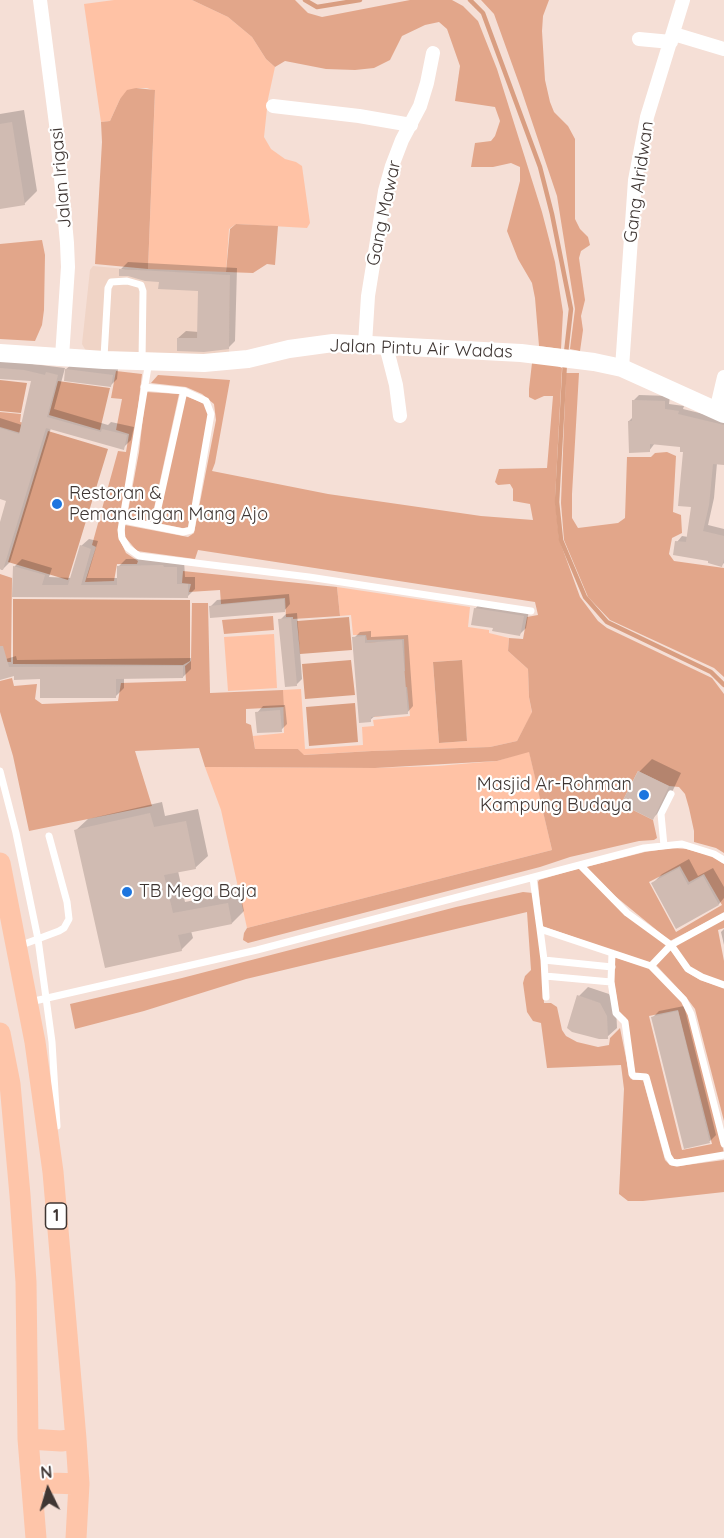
<!DOCTYPE html>
<style>
body{margin:0}
#map{position:relative;width:724px;height:1538px;overflow:hidden;background:#f5dfd6;font-family:Quicksand,sans-serif}
canvas{display:block}
.north{position:absolute;left:18px;top:1460px;width:60px;height:60px;-webkit-text-stroke:4px #fff;paint-order:stroke;rotate:355deg;font-size:16px;font-weight:700;line-height:24px;text-align:center;color:#3f3633}
.north::after{content:'';display:block;margin:auto;width:21px;height:27px;background:#3f3633;clip-path:polygon(50% 0,100% 100%,50% 72%,0 100%)}
</style>
<div id="map">
<canvas width="724" height="1538"></canvas>
<div class="north">N</div>
</div>
<script>
const ctx = document.querySelector('canvas').getContext('2d');
ctx.lineJoin = 'round';
function fillPath(path, color) {
  ctx.fillStyle = color;
  ctx.fill(path, 'evenodd');
}
function shape(rows) {
  const path = new Path2D();
  for (const r of rows) {
    path.moveTo(r[0], r[1]);
    for (let i = 2; i < r.length; i += 2) path.lineTo(r[i], r[i + 1]);
  }
  return path;
}
function stroke(path, color, width, dash) {
  ctx.strokeStyle = color;
  ctx.lineWidth = width;
  ctx.lineCap = dash ? 'butt' : 'round';
  ctx.setLineDash(dash || []);
  ctx.stroke(path);
}
function write(font, color, halo, rows, align = 'center') {
  ctx.font = font + ' Quicksand,sans-serif';
  ctx.lineWidth = 4.5;
  ctx.setLineDash([]);
  ctx.textBaseline = 'middle';
  ctx.strokeStyle = halo;
  ctx.fillStyle = color;
  for (const [text, x, y, turn = 0] of rows) {
    ctx.save();
    ctx.translate(x, y);
    ctx.rotate((+turn || 0) * Math.PI / 180);
    ctx.textAlign = isNaN(turn) ? turn : align;
    if (halo) ctx.strokeText(text, 0, 0);
    ctx.fillText(text, 0, 0);
    ctx.restore();
  }
}
const built = shape([
 [93,266,159,272,230,275,229,355,86,351,82,344,90,270]
]);
const green = shape([
 [114,0,192,0,228,17,252,37,266,59,275,67,268,99,264,137,271,149,285,159,296,162,302,166,310,223,307,228,236,224,229,229,226,272,148,269,155,91,147,88,136,88,120,99,110,121,101,122,84,4],
 [337,587,470,607,468,627,489,630,489,633,509,638,508,651,528,669,529,697,532,713,517,741,490,747,372,751,303,755,298,749,255,749,253,736,284,733,283,690,301,689,305,749,363,745,362,727,374,726,373,720,410,716,407,687,382,689,384,716,374,717,367,643,379,642,382,672,405,671,404,639,367,640,366,635,353,635,351,615,340,616],
 [461,660,467,741,439,743,433,662],
 [274,634,277,688,228,691,224,637],
 [529,751,552,850,247,928,221,810,205,767,375,768,437,766,497,761]
]);
const forest = shape([
 [192,0,295,0,308,13,322,17,410,0,452,0,463,6,478,21,497,69,542,212,555,262,563,312,561,349,539,346,535,298,532,283,518,259,507,231,520,181,520,167,511,163,493,167,471,167,475,143,491,141,495,136,500,121,495,107,455,101,460,66,447,29,439,22,425,25,402,36,390,60,374,68,355,70,326,69,285,61,275,67,266,59,252,37,228,17],
 [481,0,549,0,543,16,542,31,545,80,550,102,554,112,568,126,575,139,575,219,580,229,588,237,590,245,581,251,579,258,585,300,581,316,583,330,580,351,570,349,575,309,557,196,521,89,494,14],
 [136,88,155,90,148,269,95,264,102,142,101,122,110,121,120,99,127,90],
 [236,224,278,226,275,265,267,264,253,273,226,272,230,229],
 [42,240,45,255,44,310,42,325,35,341,0,339,0,244],
 [549,362,562,368,555,499,559,539,580,597,598,621,607,628,712,678,724,694,724,853,716,848,694,842,694,831,689,808,685,794,679,787,669,786,638,771,621,804,653,820,657,838,654,840,639,841,570,857,540,867,248,943,243,940,244,933,247,928,552,850,529,752,497,761,375,768,205,767,199,748,135,751,152,806,29,831,13,756,0,712,0,681,12,678,14,686,37,684,35,699,42,704,118,701,121,683,186,681,185,666,191,661,192,603,208,603,210,693,283,690,284,707,246,709,246,723,251,725,255,749,298,749,304,755,372,751,490,747,517,741,532,712,529,697,528,669,508,651,509,638,523,639,527,617,538,615,535,602,198,550,195,559,137,551,125,537,125,525,188,537,194,533,216,420,214,404,202,394,186,387,151,383,158,375,230,380,215,463,212,471,328,494,481,516,533,520,530,504,513,501,513,489,510,484,498,485,495,482,499,469,547,468,553,396,544,396,535,400,529,397,529,389,532,363],
 [116,371,142,374,135,432,118,536,126,553,138,561,137,564,117,564,114,581,85,582,96,547,92,545,118,451,126,452,129,434,116,430,122,399,111,398],
 [566,373,579,373,572,494,572,518,578,528,618,523,625,518,627,457,651,457,655,453,667,452,676,456,673,512,681,515,682,533,672,538,669,554,674,561,724,568,724,677,714,668,610,620,588,597,564,540,561,503],
 [146,392,179,394,151,522,127,517,139,452],
 [185,396,204,403,209,414,190,526,187,529,157,523],
 [0,412,21,414,20,422,29,424,24,434,0,427],
 [183,571,337,587,340,616,293,619,293,617,286,617,285,598,221,604,220,590,189,592,191,584,182,583],
 [0,574,12,578,11,662,2,662,0,655],
 [273,616,274,630,224,634,222,620],
 [672,848,686,849,712,856,724,864,724,913,670,941,615,896,586,867,645,852],
 [680,866,689,882,704,874,722,905,676,932,649,882],
 [580,868,624,914,668,945,651,964,542,926,538,882,539,880],
 [523,892,533,893,541,955,544,1003,551,1003,557,1007,562,1030,566,1036,577,1042,598,1047,609,1045,610,1038,620,1028,630,1078,633,1080,643,1080,665,1160,670,1165,679,1166,724,1160,724,1192,643,1201,628,1201,619,1194,624,1089,621,1065,547,1068,541,1023,533,1021,527,1012,523,983,525,976,531,970,527,912,246,979,144,1011,75,1029,70,1004,182,978,456,907],
 [724,919,724,928,718,930,724,961,724,982,703,975,690,967,675,946],
 [670,949,685,971,700,980,724,988,724,1121,695,1009,686,997,656,965],
 [614,957,649,968,680,999,690,1015,724,1153,674,1160,671,1157,648,1075,635,1073,626,1018,619,1013,614,981],
 [678,1010,712,1144,682,1150,649,1016]
]);
const water = shape([
 [0,380,27,383,21,413,0,411],
 [58,381,110,388,100,430,49,415],
 [48,431,108,449,68,580,8,562],
 [13,599,190,600,190,661,183,665,13,664],
 [349,617,352,650,300,654,297,621],
 [351,660,355,695,305,699,302,664],
 [462,660,467,741,439,743,433,662],
 [355,703,358,742,309,746,306,707]
]);
const shadow = shape([
 [24,110,37,191,24,204,0,208,0,114],
 [128,262,237,268,235,341,228,348,178,338,186,331,199,332,200,289,121,269],
 [0,360,65,368,54,409,108,425,111,422,134,427,131,440,123,448,51,428,10,562,2,570,0,569,0,527,8,500,0,497,0,418,22,425,33,380,0,377],
 [73,363,118,369,117,379,111,385,65,370],
 [639,395,670,396,669,404,684,406,683,409,724,419,724,464,717,463,714,498,708,525,724,529,724,563,722,565,677,542,682,536,688,537,693,506,685,451,682,446,655,443,649,451,629,421,633,417,634,400],
 [89,539,98,541,87,578,119,578,119,566,126,559,171,558,184,560,185,577,195,577,195,589,187,597,14,595,14,567,22,559,52,568,49,577,72,578,81,546],
 [289,594,290,604,284,611,211,606,217,600],
 [481,602,529,610,526,628,520,634,495,627,475,609],
 [297,613,302,679,296,685,280,620,286,614],
 [371,631,371,637,408,635,413,706,407,713,376,715,370,720,354,638,360,632],
 [16,656,17,660,191,658,191,669,183,677,124,677,124,688,116,696,41,678,16,674,0,676,0,664,6,659],
 [285,705,287,724,281,730,257,713,263,706],
 [652,759,681,773,666,805,653,818,639,772],
 [162,802,165,816,198,809,208,856,195,868,178,871,185,902,240,891,244,911,232,923,191,931,193,938,181,950,75,831,88,819],
 [689,859,698,876,713,868,724,887,724,898,719,904,677,927,653,883,662,874],
 [724,929,724,945,721,932],
 [588,987,609,994,616,1006,617,1028,607,1037,579,996],
 [684,1006,716,1135,710,1141,685,1147,652,1018,659,1011]
]);
const stream = shape([
 [305,0,317,7,360,0],
 [470,0,483,13,540,167,552,214,571,309,566,353],
 [565,361,557,502,561,540,585,597,607,622,711,672,724,685]
]);
const building = shape([
 [12,122,25,205,0,209,0,124],
 [119,269,230,275,229,349,204,352,177,351,177,338,197,338,198,291,158,289,159,282,145,281,128,276,119,276],
 [0,368,24,370,45,375,46,372,58,375,47,417,101,432,102,429,127,435,124,450,46,428,3,570,0,569,0,522,6,501,0,499,0,428,19,434,31,381,0,379],
 [65,369,113,375,111,387,64,381],
 [632,400,665,401,665,409,679,411,678,414,724,425,724,465,713,464,709,505,703,531,724,536,724,559,722,567,708,563,708,561,673,555,675,541,686,542,691,507,678,506,683,452,680,452,680,447,650,444,650,452,629,453,628,421,632,421],
 [80,545,91,549,81,585,117,585,117,566,163,565,164,567,177,567,177,584,188,584,188,598,12,597,13,566,45,575,42,585,68,585],
 [284,599,285,612,210,618,209,606],
 [474,608,524,616,520,636,492,631,493,628,471,625],
 [291,618,297,686,285,687,278,619],
 [365,636,365,643,402,640,408,714,371,717,371,722,359,723,352,637],
 [0,646,3,646,9,667,183,666,183,678,116,679,116,698,40,698,40,679,14,680,14,676,0,680],
 [280,710,282,732,257,733,255,712],
 [638,771,669,786,653,820,621,804],
 [150,813,154,827,186,821,196,869,164,875,173,913,228,903,232,924,178,935,182,951,105,968,74,830],
 [679,868,688,885,703,876,719,905,676,929,651,883],
 [577,995,600,1003,607,1016,608,1039,599,1039,572,1032,567,1028],
 [678,1011,710,1143,684,1149,651,1017]
]);
const lane = shape([
 [104,357,108,288,111,282,127,281,141,285,143,291,142,361],
 [149,361,121,530,122,538,128,548,139,556,309,577,531,611],
 [123,520,183,532,191,530,211,414,206,401,184,391,144,387],
 [154,526,184,391],
 [0,771,16,833,38,939,52,1042,57,1126],
 [664,846,661,814,671,794],
 [580,865,627,913,671,945,688,969,702,977,724,985],
 [533,878,540,929,651,966,684,1000,691,1014,724,1144],
 [540,929,544,960,546,997],
 [19,946,59,931,64,928,69,919,67,902,49,836],
 [612,953,611,982,616,1013,625,1022,632,1074,634,1076,646,1077,668,1156,672,1162,677,1163,724,1155],
 [544,960,612,967],
 [651,966,671,945,724,916],
 [545,976,611,982],
 [30,1002,257,950,644,848,682,844,714,854,724,860]
]);
const street = shape([
 [40,0,56,124,67,243,68,267,62,357],
 [674,34,724,49],
 [639,39,671,42],
 [273,106,359,116,411,125],
 [365,344,368,296,385,191,392,166,402,140,420,106,427,83,433,53],
 [386,346,396,385,400,416],
 [622,368,635,180,647,117,683,0],
 [716,411,724,377]
]);
const secondary = shape([
 [0,353,104,360,204,363,248,359,289,349,333,343,521,353,594,362,622,368,724,414]
]);
const primary = shape([
 [0,863,35,1042,53,1172,76,1439,79,1484,76,1538],
 [0,1033,10,1084,20,1195,26,1282,28,1439,36,1538],
 [28,1439,61,1441,76,1439],
 [31,1478,51,1483,79,1484]
]);
const markers = [
 [57,504,6,"#1d75df"],
 [644,795,6,"#1d75df"],
 [127,892,6,"#1d75df"]
];
const shields = [
 [56,1216,21]
];
const shieldNames = [
 ["1",56,1216]
];
const streetNames = [
 ["Jalan Irigasi",61,178,-95],
 ["Gang Alridwan",639,182,-82],
 ["Gang Mawar",384,213,-78],
 ["Jalan Pintu Air Wadas",421,349,2]
];
const poiNames = [
 ["Restoran &",69,494],
 ["Pemancingan Mang Ajo",69,515],
 ["Masjid Ar-Rohman",632,785,"right"],
 ["Kampung Budaya",632,806,"right"],
 ["TB Mega Baja",139,892]
];
fillPath(built, '#f0d4c6');
fillPath(green, '#ffc2a5');
fillPath(forest, '#e2a68a');
fillPath(water, '#d99e81');
fillPath(shadow, '#0003');
stroke(stream, '#d99e81', 4.5);
fillPath(building, '#d0bbb2');
stroke(lane, '#fff', 7);
stroke(street, '#fff', 14);
stroke(secondary, '#fff', 18);
stroke(primary, '#fec5a9', 21);
for (const [x, y, r, color] of markers) {
  const dot = new Path2D();
  dot.arc(x, y, r, 0, 2 * Math.PI);
  ctx.fillStyle = color;
  ctx.fill(dot);
  stroke(dot, '#fff', 2);
}
for (const [x, y, w] of shields) {
  const box = new Path2D();
  box.roundRect(x - w / 2, y - 13, w, 26, 4.5);
  ctx.fillStyle = '#fff';
  ctx.fill(box);
  stroke(box, '#3f3633', 1.5);
}
write('bold 16px', '#3f3633', null, shieldNames);
write('18px', '#3f3633', '#fff', streetNames);
write('18px', '#3f3633', '#fff', poiNames, 'left');
</script>
